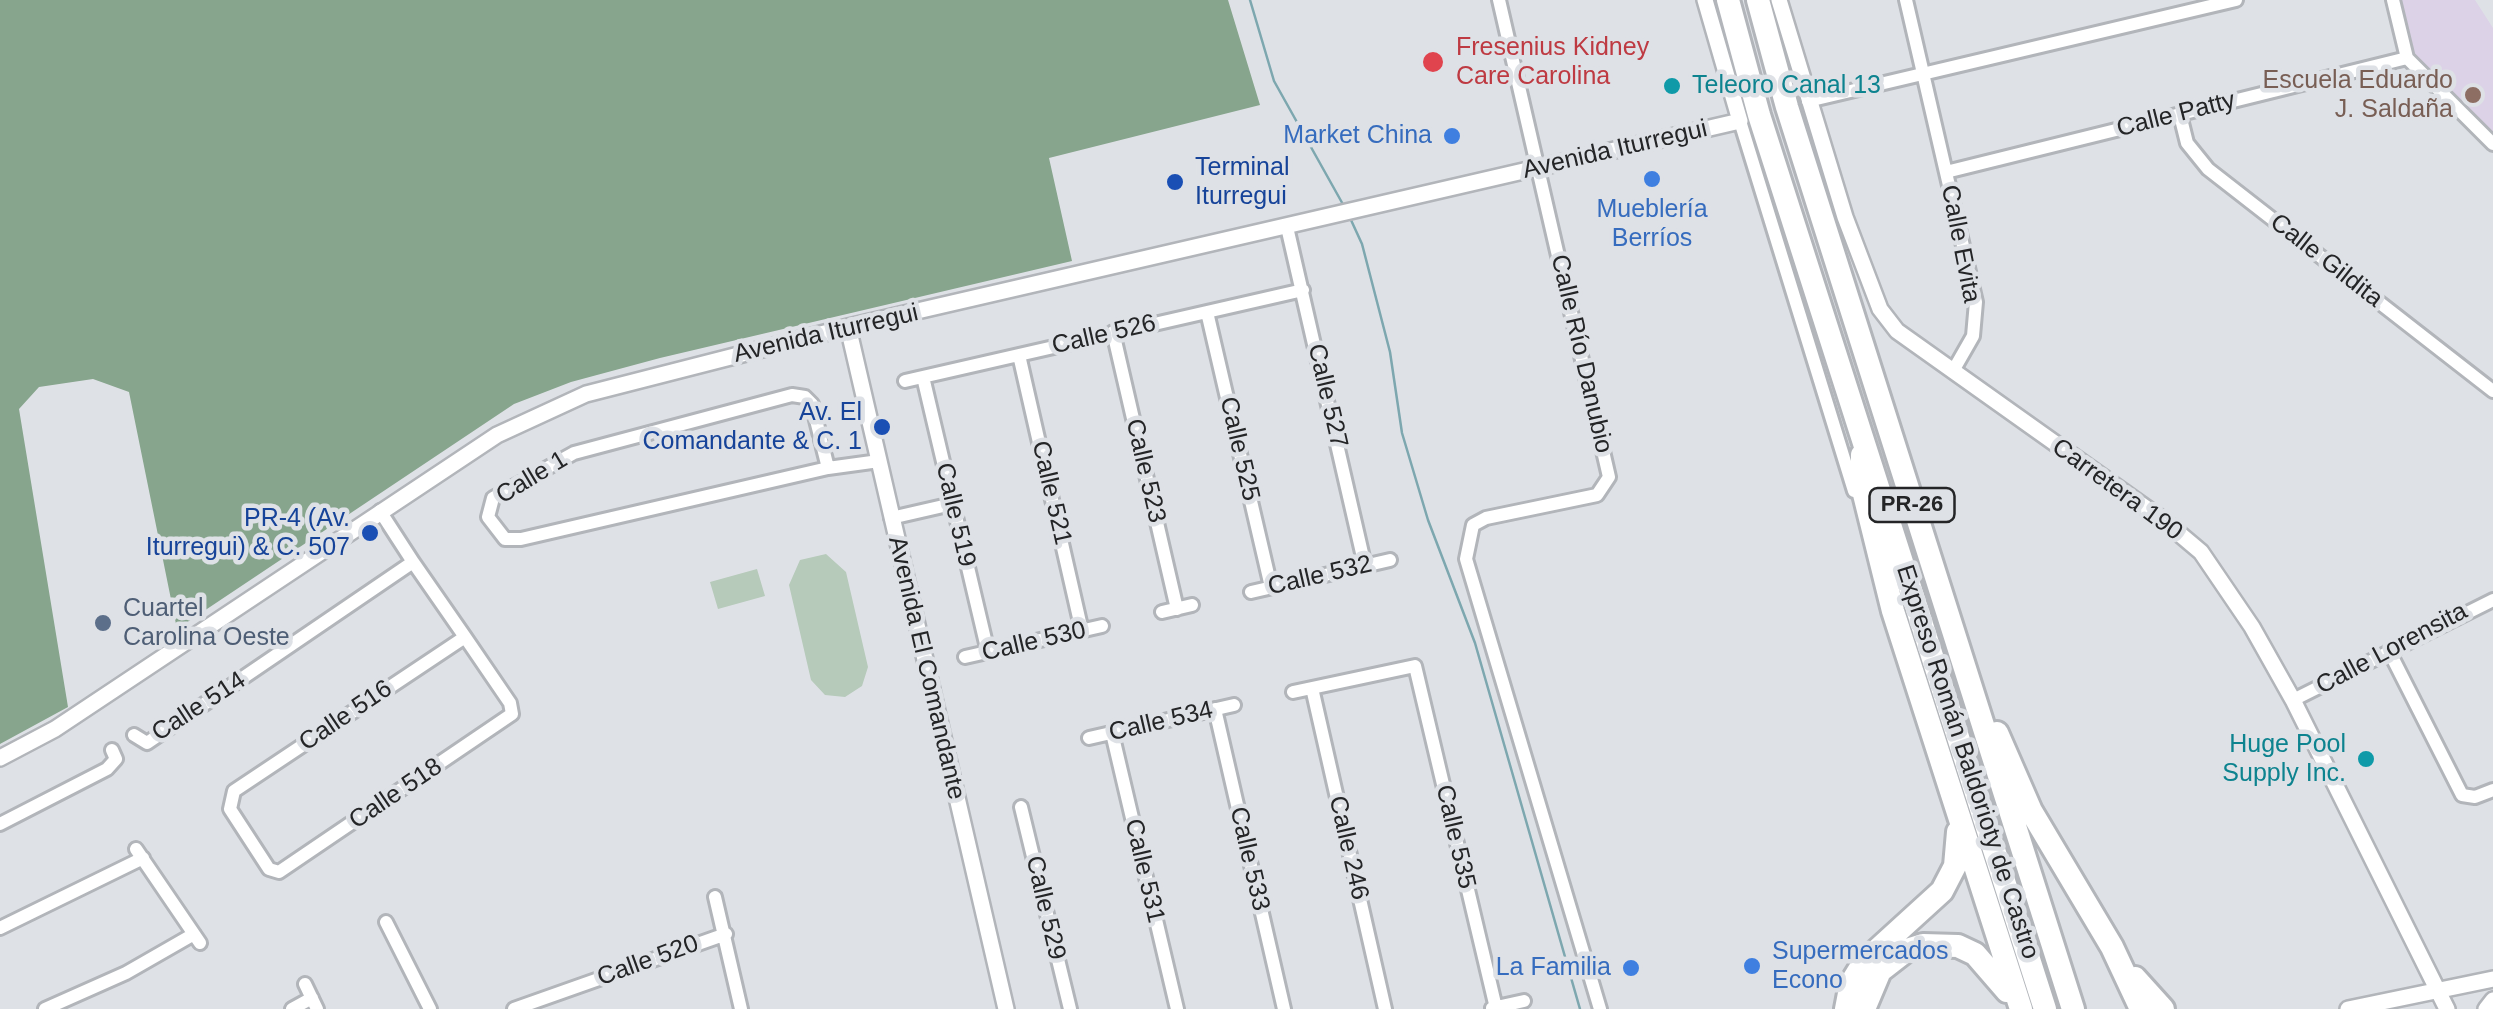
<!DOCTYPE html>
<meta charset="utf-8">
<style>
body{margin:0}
canvas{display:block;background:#dee1e6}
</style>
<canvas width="2493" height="1009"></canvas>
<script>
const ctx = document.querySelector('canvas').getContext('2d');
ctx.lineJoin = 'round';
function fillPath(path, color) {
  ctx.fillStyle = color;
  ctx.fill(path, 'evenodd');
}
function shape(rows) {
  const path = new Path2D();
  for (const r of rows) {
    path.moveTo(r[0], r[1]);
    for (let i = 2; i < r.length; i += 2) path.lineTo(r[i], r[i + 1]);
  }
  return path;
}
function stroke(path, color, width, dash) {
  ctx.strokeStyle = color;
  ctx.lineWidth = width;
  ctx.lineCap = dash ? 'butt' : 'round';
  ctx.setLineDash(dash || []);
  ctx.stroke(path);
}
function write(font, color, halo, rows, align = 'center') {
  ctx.font = font + ' Helvetica,sans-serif';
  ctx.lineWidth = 9;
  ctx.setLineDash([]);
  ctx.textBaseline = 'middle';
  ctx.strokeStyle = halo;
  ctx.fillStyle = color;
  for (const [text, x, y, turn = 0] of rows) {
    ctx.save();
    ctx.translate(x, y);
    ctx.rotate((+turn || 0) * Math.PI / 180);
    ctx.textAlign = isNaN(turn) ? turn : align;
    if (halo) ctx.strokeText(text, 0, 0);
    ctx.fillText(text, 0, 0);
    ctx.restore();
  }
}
const education = shape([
 [2400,0,2475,0,2493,28,2493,134,2413,56]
]);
const green = shape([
 [826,554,846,572,868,667,862,686,845,697,825,695,811,680,789,585,800,560],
 [757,569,765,596,718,609,710,582]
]);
const forest = shape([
 [0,0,1228,0,1260,105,1049,158,1072,261,660,358,571,382,514,404,177,629,129,392,93,379,39,387,19,409,68,707,0,744]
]);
const stream = shape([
 [1250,0,1274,81,1345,208],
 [1351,220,1362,244,1390,352,1402,433,1428,520,1475,643,1580,1009]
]);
const minor = shape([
 [1499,0,1609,477,1597,495,1486,518,1473,525,1466,559,1600,1009],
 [1906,0,1976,302,1973,336,1953,371],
 [2393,0,2407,58,2493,144],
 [1808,101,2236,0],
 [2180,115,2187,143,2208,169,2493,391],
 [1740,121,1854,491],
 [1946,172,2407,58],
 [1287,227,1365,566],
 [1207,312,1271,587],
 [1113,332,1177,609],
 [1019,355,1082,631],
 [923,377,988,652],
 [905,381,1303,290],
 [792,395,805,397,812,404,828,468,521,539,505,539,488,517,493,498,574,453,792,395],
 [828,468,879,461],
 [380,511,413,562,465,637,510,703,512,714,279,872,269,869,230,809,234,791,465,637],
 [891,518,952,504],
 [1251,592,1390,560],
 [1162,612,1192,605],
 [2389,651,2462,795,2475,797,2493,790],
 [965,657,1102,626],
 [1312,688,1385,1009],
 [1293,692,1415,666,1496,1008],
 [2293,700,2493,600],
 [1215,709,1284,1009],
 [1112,733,1177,1009],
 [134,735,147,743,413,562],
 [1089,738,1234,705],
 [1021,807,1070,1009],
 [0,824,107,769,116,759,112,750],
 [136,849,200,943],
 [715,897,741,1009],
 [386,922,430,1009],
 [0,928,143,858],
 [305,984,317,1009],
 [1492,1008,1524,1001],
 [45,1009,126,973,194,934],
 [292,1009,312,998],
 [514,1009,726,934]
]);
const tertiary = shape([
 [1779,0,1845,217,1880,309,1897,331,2163,520,2201,552,2252,627,2293,700,2447,1009],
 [848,327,1006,1009],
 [0,758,55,729,497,435,586,394,848,327,1740,121,1705,0],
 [2348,1009,2493,979],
 [2486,1009,2493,1000]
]);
const motorway = shape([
 [1728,0,1759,115,2045,1009],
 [1758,0,1787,107,2073,1009],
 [1862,455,1862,486,1893,611,2021,1009],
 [1997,733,2031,811,2112,947,2141,1009],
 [2135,978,2163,1009],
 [1846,1009,1851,983,1864,962,1942,891,1955,866,1958,832],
 [1864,1009,1880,971,1907,950,1923,945,1958,946,1975,954,2007,991]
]);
const markers = [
 [1433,62,12,"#e0444e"],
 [1672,86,10,"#0f9aa8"],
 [2473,95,10,"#8d6e63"],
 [1452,136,10,"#3f7fe0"],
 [1652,179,10,"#3f7fe0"],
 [1175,182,10,"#1a4fb4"],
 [882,427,10,"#1a4fb4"],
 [370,533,10,"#1a4fb4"],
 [103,623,10,"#5c6f8a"],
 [2366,759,10,"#0f9aa8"],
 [1752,966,10,"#3f7fe0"],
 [1631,968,10,"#3f7fe0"]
];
const shields = [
 [1912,505,85]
];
const shieldNames = [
 ["PR-26",1912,505]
];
const healthNames = [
 ["Fresenius Kidney",1456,48],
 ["Care Carolina",1456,77]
];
const educationNames = [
 ["Escuela Eduardo",2453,81],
 ["J. Saldaña",2453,110]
];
const cultureNames = [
 ["Teleoro Canal 13",1692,86],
 ["Huge Pool",2346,745,"right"],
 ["Supply Inc.",2346,774,"right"]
];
const streetNames = [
 ["Calle Patty",2176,115,-14],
 ["Avenida Iturregui",1615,150,-13],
 ["Calle Evita",1960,244,79],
 ["Calle Gildita",2326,261,38],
 ["Avenida Iturregui",826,334,-13],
 ["Calle 526",1104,335,-13],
 ["Calle Río Danubio",1581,354,77],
 ["Calle 527",1327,396,77],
 ["Calle 525",1239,449,77],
 ["Calle 523",1145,471,77],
 ["Calle 1",532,478,-31],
 ["Carretera 190",2117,490,36],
 ["Calle 521",1051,493,77],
 ["Calle 519",955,515,77],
 ["Calle 532",1320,576,-13],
 ["Calle 530",1034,642,-13],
 ["Calle Lorensita",2392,649,-28],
 ["Avenida El Comandante",926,668,77],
 ["Calle 514",199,707,-33],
 ["Calle 516",346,716,-34],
 ["Calle 534",1161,722,-13],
 ["Expreso Román Baldorioty de Castro",1967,762,72],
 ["Calle 518",396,794,-34],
 ["Calle 535",1455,837,77],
 ["Calle 246",1348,848,77],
 ["Calle 533",1249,859,77],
 ["Calle 531",1144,871,77],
 ["Calle 529",1045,908,77],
 ["Calle 520",648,961,-20]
];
const shopNames = [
 ["Market China",1432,136],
 ["Mueblería",1652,210,"center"],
 ["Berríos",1652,239,"center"],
 ["Supermercados",1772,952,"left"],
 ["Econo",1772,981,"left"],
 ["La Familia",1611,968]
];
const transitNames = [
 ["Terminal",1195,168,"left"],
 ["Iturregui",1195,197,"left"],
 ["Av. El",862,413],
 ["Comandante & C. 1",862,442],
 ["PR-4 (Av.",350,519],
 ["Iturregui) & C. 507",350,548]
];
const serviceNames = [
 ["Cuartel",123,609],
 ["Carolina Oeste",123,638]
];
fillPath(education, '#dcd2e7');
fillPath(green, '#b6caba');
fillPath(forest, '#87a58d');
stroke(stream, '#7da7af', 2.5);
stroke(minor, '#b2b5ba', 18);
stroke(tertiary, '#b2b5ba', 20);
stroke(motorway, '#b2b5ba', 28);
stroke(minor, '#fff', 12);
stroke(tertiary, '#fff', 15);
stroke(motorway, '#fff', 22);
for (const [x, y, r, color] of markers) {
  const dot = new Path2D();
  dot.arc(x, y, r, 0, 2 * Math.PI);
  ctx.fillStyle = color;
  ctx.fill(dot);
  stroke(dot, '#dee1e6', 4);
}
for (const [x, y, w] of shields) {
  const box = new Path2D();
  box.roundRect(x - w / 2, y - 17, w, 34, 8);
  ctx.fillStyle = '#dee1e6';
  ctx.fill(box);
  stroke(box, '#242527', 2.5);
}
write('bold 22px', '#242527', null, shieldNames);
write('25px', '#be3a42', '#dee1e6', healthNames, 'left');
write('25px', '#785e54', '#dee1e6', educationNames, 'right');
write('25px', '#0d838f', '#dee1e6', cultureNames, 'left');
write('25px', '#242527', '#dee1e6', streetNames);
write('25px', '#366cbe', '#dee1e6', shopNames, 'right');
write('25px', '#164399', '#dee1e6', transitNames, 'right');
write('25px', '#4e5e75', '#dee1e6', serviceNames, 'left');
</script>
